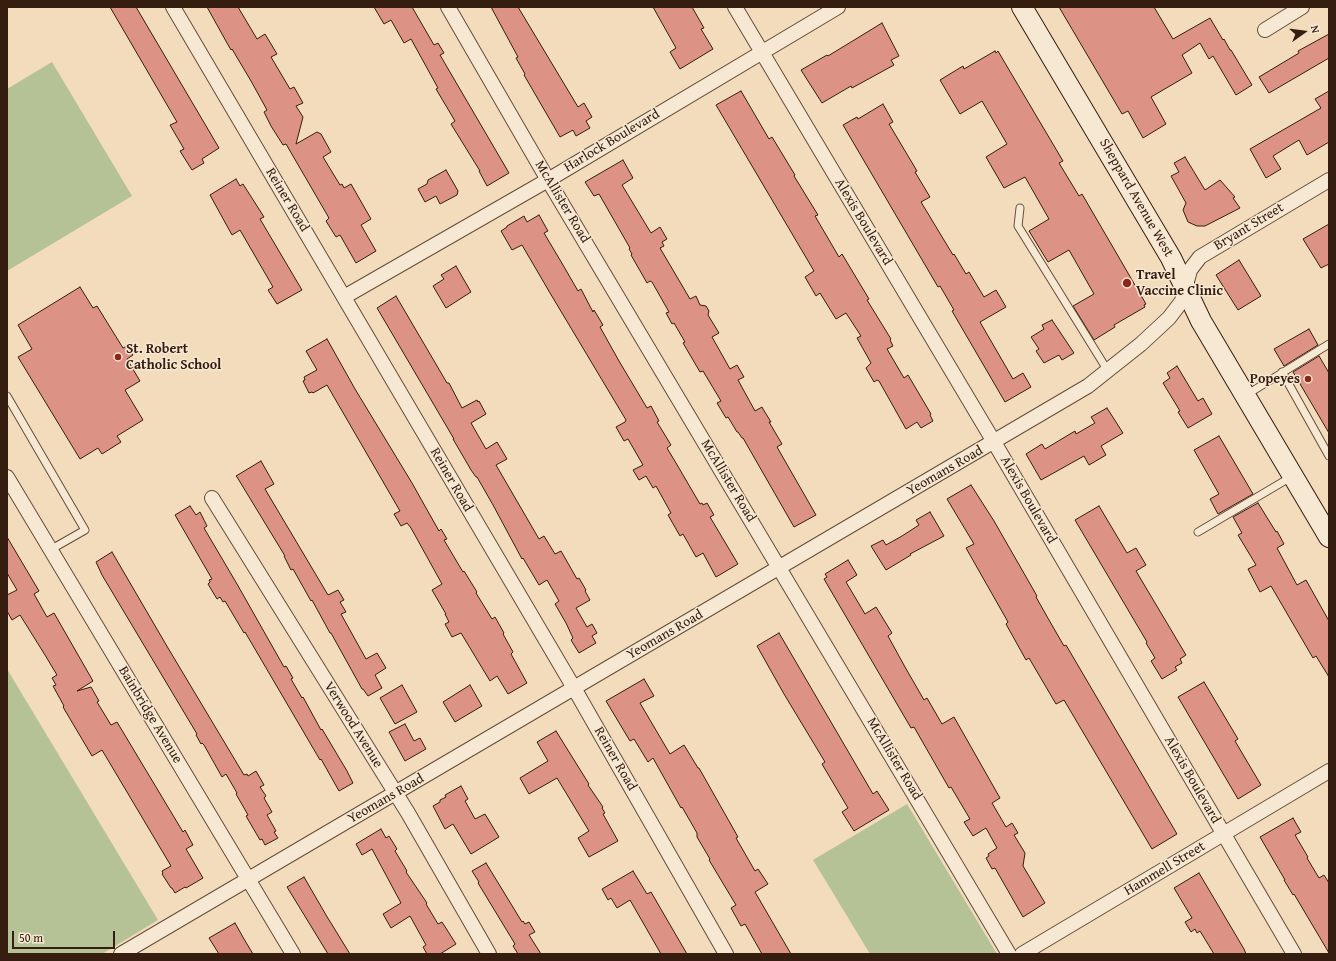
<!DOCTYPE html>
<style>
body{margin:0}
#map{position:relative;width:1336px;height:961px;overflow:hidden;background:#f3dcbc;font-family:"Gentium Book Plus",serif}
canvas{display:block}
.frame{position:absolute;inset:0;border:8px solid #351d0f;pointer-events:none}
.north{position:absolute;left:1284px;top:12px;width:40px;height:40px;-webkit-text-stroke:3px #f7e8d3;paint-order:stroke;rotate:76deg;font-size:11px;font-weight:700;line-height:16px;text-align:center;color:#351d0f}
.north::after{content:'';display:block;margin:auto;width:14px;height:18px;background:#351d0f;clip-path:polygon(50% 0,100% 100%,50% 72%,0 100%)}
.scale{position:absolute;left:12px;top:931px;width:103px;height:18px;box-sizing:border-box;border:2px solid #351d0f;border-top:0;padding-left:5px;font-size:12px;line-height:14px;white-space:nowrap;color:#351d0f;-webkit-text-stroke:3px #f7e8d3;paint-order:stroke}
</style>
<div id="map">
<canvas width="1336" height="961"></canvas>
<div class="frame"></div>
<div class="north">N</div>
<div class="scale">50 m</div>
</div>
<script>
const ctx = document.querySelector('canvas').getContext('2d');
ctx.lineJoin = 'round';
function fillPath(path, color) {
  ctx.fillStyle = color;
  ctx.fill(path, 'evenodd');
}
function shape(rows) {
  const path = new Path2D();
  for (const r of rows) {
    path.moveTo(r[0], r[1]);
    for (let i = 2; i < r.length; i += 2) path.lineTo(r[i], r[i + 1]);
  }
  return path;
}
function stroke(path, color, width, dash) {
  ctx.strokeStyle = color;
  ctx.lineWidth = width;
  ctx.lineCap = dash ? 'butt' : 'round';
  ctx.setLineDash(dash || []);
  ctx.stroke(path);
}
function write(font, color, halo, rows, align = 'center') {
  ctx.font = font + ' "Gentium Book Plus",serif';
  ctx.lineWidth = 3;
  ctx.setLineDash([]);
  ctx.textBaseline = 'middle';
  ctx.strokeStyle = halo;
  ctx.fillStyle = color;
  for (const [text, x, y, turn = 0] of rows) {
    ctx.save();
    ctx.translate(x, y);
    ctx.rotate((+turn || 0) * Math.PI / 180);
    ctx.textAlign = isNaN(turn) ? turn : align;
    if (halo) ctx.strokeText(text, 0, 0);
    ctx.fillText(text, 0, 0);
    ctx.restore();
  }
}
const green = shape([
 [52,62,132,196,7,271,7,89],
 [7,669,158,920,102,954,7,954],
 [907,804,997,954,870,954,813,860]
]);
const building = shape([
 [110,7,136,7,219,148,202,159,204,163,192,170,180,151,184,149,170,125,177,122,110,7],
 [207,7,238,7,257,39,265,34,277,54,271,57,290,89,294,87,303,103,296,106,303,117,296,144,317,132,321,134,331,152,323,157,340,185,342,184,344,188,351,184,371,219,361,225,376,251,356,263,340,235,336,237,326,221,329,218,286,144,283,145,271,126,264,112,267,110,251,81,232,49,231,50,227,43,207,7],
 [374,7,412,7,434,45,438,43,444,53,440,55,509,173,487,186,479,171,480,171,451,124,455,121,436,89,438,88,411,39,404,43,391,20,384,24,374,7],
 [491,7,518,7,578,107,584,103,592,117,586,121,590,128,576,136,573,130,560,137,524,75,525,74,516,58,518,57,491,7],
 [653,7,692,7,704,28,701,29,713,49,680,69,670,52,676,48,653,7],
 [1059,7,1154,7,1173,39,1210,18,1223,40,1224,39,1230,50,1231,50,1252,85,1236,95,1213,56,1209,59,1200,43,1182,55,1192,73,1151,97,1166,124,1143,138,1128,111,1122,114,1059,7],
 [882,23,899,56,891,60,894,65,852,88,851,86,822,103,801,70,827,55,828,56,882,23],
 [1329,34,1329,58,1269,93,1259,77,1299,53,1298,51,1329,34],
 [995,51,996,53,998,51,1005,63,1063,161,1059,163,1079,196,1082,194,1146,304,1144,305,1145,307,1114,325,1115,327,1094,340,1073,306,1094,294,1069,250,1048,262,1029,231,1049,219,1025,177,1004,188,986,157,1007,144,982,101,960,114,940,80,963,66,964,69,995,51],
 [741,91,769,139,772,137,795,175,794,176,818,215,815,216,839,257,842,254,869,299,867,300,891,339,890,340,893,346,887,349,904,378,908,375,931,414,930,415,933,421,921,428,917,422,906,429,879,381,877,380,874,382,866,368,871,363,857,338,861,336,846,313,836,319,820,293,816,296,805,277,814,271,716,105,741,91],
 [1329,91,1329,142,1307,155,1299,140,1273,156,1281,169,1266,178,1250,149,1321,108,1315,99,1329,91],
 [883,104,893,122,889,124,917,171,915,172,930,197,921,202,953,255,954,254,966,274,969,272,984,297,996,290,1006,307,980,322,1013,379,1023,373,1031,387,1005,402,952,311,954,310,940,286,938,287,843,125,857,117,858,119,883,104],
 [1185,157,1205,190,1220,180,1235,197,1233,198,1240,208,1205,226,1197,226,1188,222,1183,210,1186,203,1171,176,1179,172,1174,163,1185,157],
 [623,160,633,178,622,185,651,233,660,227,667,239,662,242,664,246,660,248,690,299,696,296,700,305,706,306,709,311,708,315,719,333,712,337,730,369,737,365,744,377,738,380,755,411,762,407,763,409,771,422,769,422,782,444,777,447,816,515,794,527,743,438,742,438,738,432,737,432,728,417,726,418,717,403,721,401,703,371,700,372,683,343,685,342,674,323,672,324,666,313,669,312,652,282,650,281,647,283,631,255,632,254,629,249,630,248,599,194,594,196,585,182,623,160],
 [446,170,458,191,457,195,440,204,436,196,425,202,418,189,427,184,428,180,446,170],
 [236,179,240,186,243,184,264,217,260,219,302,290,277,304,268,290,273,287,240,230,232,235,210,195,236,179],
 [539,215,548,231,544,233,563,265,578,291,581,289,593,312,594,310,603,325,600,327,619,361,647,408,651,406,659,421,657,422,671,445,667,448,676,463,700,504,702,503,703,505,707,503,714,515,710,517,738,564,716,577,703,553,696,557,683,534,680,536,668,515,671,513,656,486,653,488,646,476,639,480,633,470,643,465,628,439,624,441,616,427,625,422,626,420,550,293,522,245,512,250,501,231,507,227,507,226,524,216,527,222,539,215],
 [1329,224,1329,264,1321,268,1303,239,1329,224],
 [1239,260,1261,296,1238,310,1216,275,1239,260],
 [456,266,471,292,446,308,433,286,444,279,441,275,456,266],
 [80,287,93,308,97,306,123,348,127,346,133,355,127,359,140,381,125,390,143,420,117,436,121,442,102,454,98,448,80,459,18,357,32,349,18,325,80,287],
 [396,296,447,383,449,383,462,408,477,400,478,402,479,401,486,414,471,423,486,449,497,442,507,459,496,465,539,539,544,536,555,554,561,551,577,579,579,578,586,590,585,591,590,600,576,608,587,627,592,624,597,633,592,636,596,643,579,653,571,640,573,638,566,623,555,604,559,601,547,580,539,585,523,558,522,559,493,505,477,477,476,477,471,470,453,439,454,439,380,313,377,308,396,296],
 [1052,320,1074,353,1062,360,1059,355,1044,363,1036,351,1039,349,1031,337,1044,329,1042,325,1052,320],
 [1309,329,1318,345,1284,366,1274,349,1309,329],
 [327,339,355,389,412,483,439,531,441,529,447,539,444,540,463,572,464,571,477,592,476,593,492,619,495,617,504,633,503,634,513,652,511,654,527,683,508,694,497,676,490,681,461,633,452,637,445,624,449,622,445,614,446,614,432,590,442,584,411,528,407,523,401,526,394,514,400,511,327,385,313,393,312,392,309,393,303,381,305,380,304,377,317,370,306,351,327,339],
 [1319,356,1329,373,1329,433,1293,372,1319,356],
 [1177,366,1198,401,1203,398,1212,414,1188,428,1178,412,1180,411,1163,383,1170,378,1167,373,1177,366],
 [1107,408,1123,433,1101,446,1106,455,1089,465,1084,456,1041,480,1026,454,1042,444,1045,449,1075,431,1076,434,1095,423,1091,417,1107,408],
 [1219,436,1253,494,1218,514,1210,499,1219,494,1194,450,1219,436],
 [261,461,274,484,265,489,328,595,338,590,344,600,340,602,346,612,341,614,366,659,377,653,386,668,375,675,382,688,368,696,363,689,362,689,331,633,330,633,312,600,311,601,293,569,291,570,284,556,285,556,237,477,236,476,261,461],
 [971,485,994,521,1037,596,1036,597,1049,620,1064,646,1066,645,1177,834,1152,849,1064,700,1056,704,1029,658,1026,660,1006,624,1008,622,966,548,974,544,947,499,971,485],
 [1258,503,1276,532,1277,531,1284,544,1277,548,1297,585,1306,580,1329,621,1329,677,1316,656,1313,658,1271,586,1260,592,1248,569,1256,565,1238,535,1242,533,1233,517,1258,503],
 [190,506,196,515,200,512,207,526,204,528,237,584,284,667,286,666,293,678,291,679,302,698,303,697,321,730,322,729,347,771,353,783,339,791,321,759,320,760,245,632,244,633,225,601,223,602,220,597,217,599,208,584,210,582,209,580,212,579,175,515,190,506],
 [1099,506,1127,553,1136,548,1146,565,1136,571,1186,655,1180,659,1182,663,1175,667,1177,670,1162,679,1151,661,1155,658,1146,643,1147,642,1075,520,1099,506],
 [930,512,944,536,910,554,911,555,886,570,871,546,883,540,886,545,902,536,919,525,916,520,930,512],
 [7,537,39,591,34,594,47,617,54,613,93,681,77,691,91,687,99,701,97,702,111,725,117,722,183,832,185,830,193,845,186,849,203,878,186,888,185,887,175,893,172,888,171,888,162,874,163,873,162,871,171,866,102,750,92,756,63,707,64,706,53,686,56,685,52,678,57,675,45,655,20,615,12,620,7,611,7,595,17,590,7,573,7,537],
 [112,552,168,648,244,775,247,774,248,776,256,771,264,785,260,787,266,796,264,798,272,812,267,815,276,831,274,832,278,838,265,845,262,839,260,840,246,816,248,815,236,794,237,793,226,774,222,777,204,745,202,743,201,744,196,735,197,734,102,575,96,562,112,552],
 [848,560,857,575,846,582,865,614,876,607,892,633,888,636,905,667,924,700,927,698,942,724,954,717,1000,798,992,803,1006,827,1012,823,1018,833,1014,835,1025,853,1023,866,1045,903,1023,917,995,868,992,869,986,858,989,856,988,854,997,848,986,828,973,836,964,822,970,819,951,787,949,788,914,727,911,728,824,579,827,577,825,574,848,560],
 [779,633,873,794,877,791,889,810,854,831,842,812,848,808,822,764,825,762,784,694,757,646,779,633],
 [644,679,654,696,640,703,670,754,684,745,698,768,699,768,738,837,736,838,755,871,758,869,768,884,755,892,791,954,762,954,745,924,741,926,731,908,736,905,709,860,710,859,697,837,697,833,682,807,681,808,653,758,648,762,634,739,630,741,606,701,644,679],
 [1204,682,1238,739,1235,741,1261,785,1238,799,1178,697,1204,682],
 [402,685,417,712,395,724,380,698,402,685],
 [470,685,482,706,455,722,443,702,470,685],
 [405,724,414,741,420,738,426,749,405,761,389,732,405,724],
 [556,731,589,784,588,785,603,807,602,808,605,813,603,814,618,841,589,857,578,838,589,831,557,778,529,794,520,778,548,761,537,742,556,731],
 [461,786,468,799,465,801,475,819,485,814,499,837,471,854,453,824,445,829,433,806,440,802,440,800,446,797,445,795,461,786],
 [1293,818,1301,832,1295,835,1308,857,1307,858,1319,878,1324,875,1329,883,1329,953,1294,894,1293,895,1284,880,1285,880,1260,837,1293,818],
 [381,829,386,838,389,836,397,849,395,851,407,871,406,872,427,903,426,904,438,924,442,922,456,944,440,954,427,954,423,947,426,945,410,916,391,928,383,914,401,903,372,849,362,855,356,844,381,829],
 [486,863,522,922,523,921,525,924,529,922,535,932,529,935,541,954,518,954,513,946,515,944,478,883,479,882,472,871,486,863],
 [633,871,647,894,651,892,687,954,661,954,630,900,617,908,611,898,608,900,602,889,633,871],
 [1199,873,1244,949,1246,954,1214,954,1200,931,1197,933,1195,929,1191,932,1185,922,1192,918,1174,888,1199,873],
 [304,877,326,915,350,954,328,954,295,900,287,887,304,877],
 [235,923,244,939,253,954,219,954,209,938,235,923]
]);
const service = shape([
 [1020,208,1018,226,1108,371],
 [1282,372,1329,456],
 [1246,395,1329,344],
 [7,396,85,530,50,550],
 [1198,532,1291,477]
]);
const minor = shape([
 [173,7,574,688,726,954],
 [448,7,548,180,1009,954],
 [735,7,994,442,1294,954],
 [1265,30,1302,7],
 [344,297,548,180,838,7],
 [7,477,293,954],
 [212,498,408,813,489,954],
 [121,954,1088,386,1141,344,1169,318,1182,301,1190,270,1200,257,1329,180],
 [1022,954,1329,771]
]);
const secondary = shape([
 [1022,7,1171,258,1201,321,1329,537]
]);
const markers = [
 [1127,283,5,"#8f2418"],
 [118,357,4,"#8f2418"],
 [1308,379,4,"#8f2418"]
];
const streetNames = [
 ["Harlock Boulevard",612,141,-31],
 ["Sheppard Avenue West",1136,198,60],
 ["Reiner Road",287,200,59],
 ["McAllister Road",562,202,59],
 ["Alexis Boulevard",863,222,59],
 ["Bryant Street",1249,227,-31],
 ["Yeomans Road",945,471,-30],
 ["Reiner Road",451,480,60],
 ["McAllister Road",728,481,59],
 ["Alexis Boulevard",1028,500,60],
 ["Yeomans Road",665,635,-30],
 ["Bainbridge Avenue",150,715,59],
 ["Verwood Avenue",353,725,58],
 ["Reiner Road",615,759,60],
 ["McAllister Road",894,759,59],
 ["Alexis Boulevard",1192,780,60],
 ["Yeomans Road",386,799,-30],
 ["Hammell Street",1165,869,-31]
];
const poiNames = [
 ["Travel",1136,275],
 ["Vaccine Clinic",1136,291],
 ["St. Robert",126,349],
 ["Catholic School",126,365],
 ["Popeyes",1300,379,"right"]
];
fillPath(green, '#b4c296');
fillPath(building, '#dc9284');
stroke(building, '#351d0f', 1);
stroke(service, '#644d3a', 9);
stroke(minor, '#644d3a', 16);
stroke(secondary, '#351d0f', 22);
stroke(service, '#f7e8d3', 7);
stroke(minor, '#f7e8d3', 14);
stroke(secondary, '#f7e8d3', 20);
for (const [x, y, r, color] of markers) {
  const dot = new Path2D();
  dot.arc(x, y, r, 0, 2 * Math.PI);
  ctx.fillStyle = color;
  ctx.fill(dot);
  stroke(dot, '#f7e8d3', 1.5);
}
write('14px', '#351d0f', '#f7e8d3', streetNames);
write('bold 14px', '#351d0f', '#f7e8d3', poiNames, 'left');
</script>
